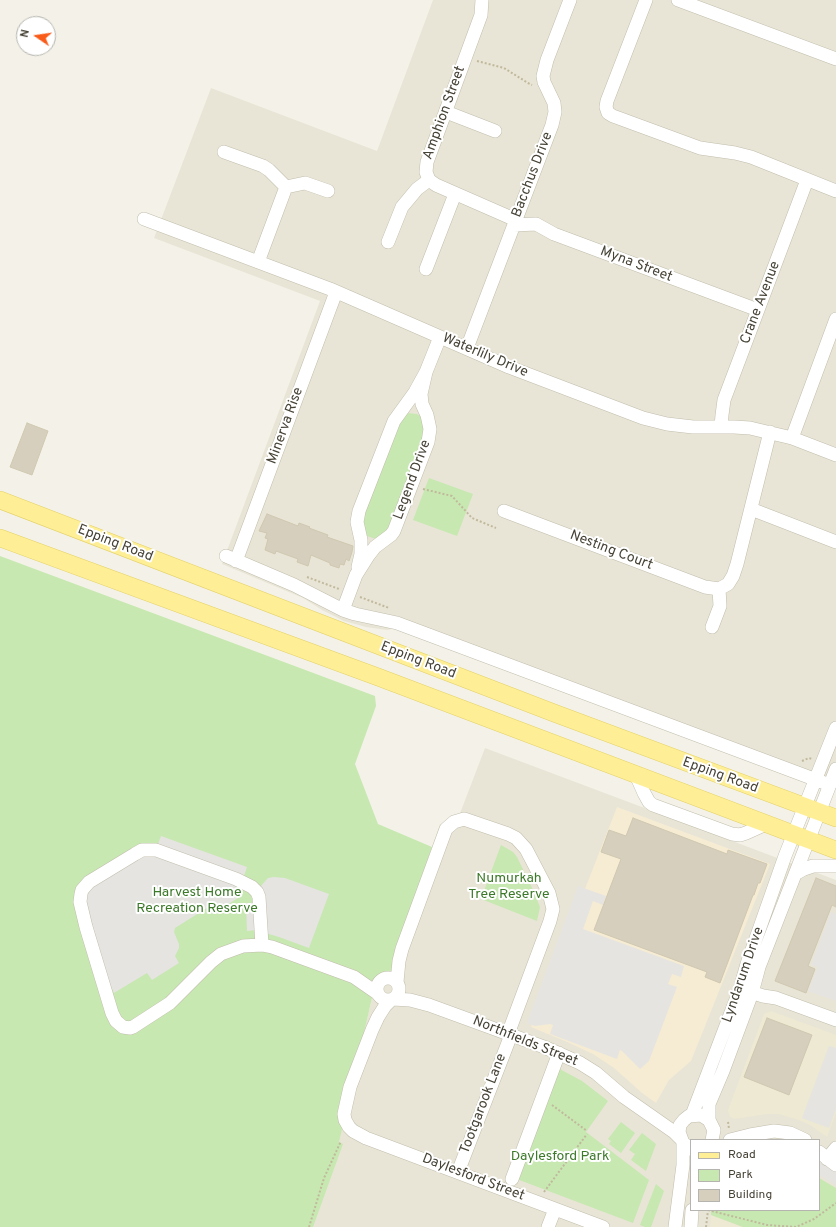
<!DOCTYPE html>
<style>
body{margin:0}
#map{position:relative;width:836px;height:1227px;overflow:hidden;background:#f4f2e8;font-family:Overpass,sans-serif}
canvas{display:block}
.legend{position:absolute;left:690px;top:1139px;width:130px;height:72px;box-sizing:border-box;background:#fff;border:1px solid #b5b4af;margin:0;padding:5px 7px;list-style:none;font-size:12px;color:#474337}
.legend li{display:flex;align-items:center;gap:8px;height:20px}
.legend b{width:20px;border:1px solid #b5b4af}
.north{position:absolute;left:16px;top:16px;width:40px;height:40px;box-sizing:border-box;background:#fff;border:1px solid #b5b4af;border-radius:50%;rotate:283deg;font-size:11px;font-weight:700;line-height:16px;text-align:center;color:#474337}
.north::after{content:'';display:block;margin:auto;width:14px;height:18px;background:#f95b19;clip-path:polygon(50% 0,100% 100%,50% 72%,0 100%)}
</style>
<div id="map">
<canvas width="836" height="1227"></canvas>
<ul class="legend">
<li><b style="height:5px;background:#feef97"></b>Road</li>
<li><b style="height:11px;background:#c7e8b1"></b>Park</li>
<li><b style="height:11px;background:#d6cfbd"></b>Building</li>
</ul>
<div class="north">N</div>
</div>
<script>
const ctx = document.querySelector('canvas').getContext('2d');
ctx.lineJoin = 'round';
function fillPath(path, color) {
  ctx.fillStyle = color;
  ctx.fill(path, 'evenodd');
}
function shape(rows) {
  const path = new Path2D();
  for (const r of rows) {
    if (r.length === 3) {
      path.moveTo(r[0] + r[2], r[1]);
      path.arc(r[0], r[1], r[2], 0, 2 * Math.PI);
      continue;
    }
    path.moveTo(r[0], r[1]);
    for (let i = 2; i < r.length; i += 2) path.lineTo(r[i], r[i + 1]);
  }
  return path;
}
function stroke(path, color, width, dash) {
  ctx.strokeStyle = color;
  ctx.lineWidth = width;
  ctx.lineCap = dash ? 'butt' : 'round';
  ctx.setLineDash(dash || []);
  ctx.stroke(path);
}
function write(font, color, halo, rows, align = 'center') {
  ctx.font = font + ' Overpass,sans-serif';
  ctx.lineWidth = 4;
  ctx.setLineDash([]);
  ctx.textBaseline = 'middle';
  ctx.strokeStyle = halo;
  ctx.fillStyle = color;
  for (const [text, x, y, turn = 0] of rows) {
    ctx.save();
    ctx.translate(x, y);
    ctx.rotate((+turn || 0) * Math.PI / 180);
    ctx.textAlign = isNaN(turn) ? turn : align;
    if (halo) ctx.strokeText(text, 0, 0);
    ctx.fillText(text, 0, 0);
    ctx.restore();
  }
}
const residential = shape([
 [433,0,836,0,836,784,417,624,387,630,366,627,344,621,322,610,303,598,222,564,320,301,154,238,211,88,377,151],
 [485,748,836,880,836,1227,307,1227,338,1143,372,998,379,979,389,975,440,824,454,829],
 [691,1140,819,1140,819,1210,691,1210]
]);
const commercial = shape([
 [617,807,770,864,691,1061,669,1080,656,1103,642,1093,614,1068,593,1054,565,1041,531,1027]
]);
const education = shape([
 [771,1011,836,1035,836,1113,827,1137,810,1125,799,1120,779,1114,767,1114,734,1119,730,1117,728,1110,764,1014],
 [711,1215,743,1227,710,1227]
]);
const green = shape([
 [407,413,417,414,421,417,424,421,425,437,388,533,376,539,370,537,365,535,362,516,396,426],
 [429,478,473,494,457,536,413,520],
 [0,556,375,696,376,706,355,764,378,824,432,847,389,976,379,979,372,998,339,1142,343,1144,313,1227,0,1227],
 [501,845,513,852,517,857,534,892,540,907,537,921,481,899],
 [556,1067,582,1081,608,1101,586,1132,649,1180,633,1223,514,1178],
 [621,1122,635,1133,621,1153,609,1144,611,1141,608,1139],
 [642,1133,656,1144,646,1171,631,1160,635,1154,629,1150],
 [819,1178,836,1188,836,1227,743,1227,711,1215,711,1210,819,1210],
 [656,1184,664,1191,651,1227,645,1227,640,1225]
]);
const parking = shape([
 [161,836,247,867,244,876,233,891,238,898,214,913,210,906,175,928,174,932,179,944,179,948,175,956,179,963,152,980,147,973,114,993,107,978,86,902,86,897,94,885,158,844],
 [274,877,285,878,329,894,309,948,279,937,255,930,247,931,246,903,252,903,253,899,251,897,268,878],
 [578,886,606,896,603,905,593,901,583,929,684,966,681,977,672,974,668,984,677,987,649,1061,640,1069,622,1051,620,1050,617,1059,550,1034,553,1025,550,1024,535,1026,527,1023],
 [831,912,836,914,836,1001,808,991,818,967,811,965],
 [829,1046,836,1048,836,1109,829,1128,802,1118],
 [819,1161,836,1173,836,1185,819,1175]
]);
const building = shape([
 [27,423,48,431,32,475,10,467,27,423],
 [267,514,298,526,299,523,310,527,309,528,328,535,327,537,353,546,352,552,349,561,346,559,344,565,340,564,339,568,330,565,330,563,311,555,308,566,297,562,298,559,276,551,275,554,265,550,268,539,265,538,267,533,259,531,267,514],
 [633,818,727,854,728,850,767,864,760,883,758,883,754,895,753,895,720,983,705,977,707,972,594,930,621,859,601,852,609,830,626,836,633,818],
 [816,878,836,886,836,907,832,905,808,966,815,969,806,993,775,981,816,878],
 [767,1018,812,1035,789,1095,744,1077,767,1018]
]);
const path = shape([
 [477,61,504,68,528,83,532,85],
 [423,489,452,496,472,518,496,528],
 [307,577,339,589],
 [360,597,389,608],
 [802,761,809,758,812,759],
 [552,1105,587,1131],
 [728,1122,729,1129],
 [544,1192,587,1134],
 [708,1210,767,1225,796,1227,814,1219,836,1203],
 [309,1227,324,1178,341,1141],
 [706,1227,708,1210]
]);
const minor = shape([
 [482,0,481,15,427,162,426,172,429,180,436,185,516,220],
 [646,0,607,101,606,107,608,113,613,116,700,148,735,153,751,157,836,191],
 [678,0,836,59],
 [446,112,495,131],
 [224,152,263,166,269,170,286,187],
 [286,187,305,183,328,191],
 [144,219,330,289,509,367,643,418,667,424,693,427,734,427,750,428,792,438,836,455],
 [514,225,536,224,554,234,758,310],
 [388,242,402,207,417,189,429,180],
 [258,262,286,187],
 [426,269,455,194],
 [467,348,552,125,555,112,554,103,544,82,543,76,547,60,570,0],
 [721,427,722,415,724,400,807,180],
 [792,438,836,319],
 [751,509,836,542],
 [504,511,705,587,719,589,728,584,733,576,737,564,770,432],
 [226,556,294,585,343,610,355,614,397,623,830,785],
 [236,561,336,292],
 [358,567,361,554,361,540,357,522,359,511,394,421,415,392,426,372,440,337],
 [343,610,356,575,368,556,375,547,391,535,394,531,428,442,430,429,427,415,422,404,421,394,426,372],
 [712,627,720,606,719,589],
 [636,775,644,793,649,802,653,805,732,834,740,835,746,833,766,824],
 [795,874,804,869,813,866,836,866],
 [262,945,259,897,257,892,252,887,236,879,156,850,142,850,135,854,89,882,82,890,81,894,80,902,86,927,112,1013,116,1021,123,1027,130,1028,133,1027,170,1003,211,962,221,954,243,946,262,945,272,947,354,977,377,993],
 [388,989,11],
 [397,982,399,961,402,949,446,829,454,822,464,819,508,834,516,838,526,849,549,893,553,909,550,921,508,1034],
 [745,990,763,996,776,998,836,1020],
 [393,999,410,1000,429,1005,544,1047,580,1063,596,1073,624,1097,674,1132,680,1138],
 [391,1000,385,1006,378,1017,372,1030,350,1087,344,1114,345,1120,349,1127,353,1131,366,1138,603,1227],
 [692,1115,740,989,747,964,785,856,836,728],
 [709,1120,709,1104,723,1071,752,993,759,967,836,769],
 [730,1140,750,1135,774,1131,790,1133,805,1140],
 [691,1149,683,1143,679,1132,680,1125,684,1120,689,1116,701,1115,709,1120,714,1130,712,1140],
 [819,1152,836,1165],
 [827,1159,836,1148],
 [458,1172,511,1035],
 [512,1179,559,1053],
 [548,1227,555,1209],
 [675,1227,683,1165,683,1143],
 [691,1227,692,1210]
]);
const major = shape([
 [0,500,554,713,836,818],
 [0,538,378,677,836,850]
]);
const streetNames = [
 ["Amphion Street",445,113,-70],
 ["Bacchus Drive",533,175,-69],
 ["Myna Street",636,265,21],
 ["Crane Avenue",761,303,-69],
 ["Waterlily Drive",485,356,23],
 ["Minerva Rise",286,426,-70],
 ["Legend Drive",413,480,-70],
 ["Epping Road",115,544,21],
 ["Nesting Court",611,551,21],
 ["Epping Road",418,661,21],
 ["Epping Road",720,776,20],
 ["Lyndarum Drive",744,975,-71],
 ["Northfields Street",525,1042,22],
 ["Tootgarook Lane",484,1104,-69],
 ["Daylesford Street",473,1178,21]
];
const parkNames = [
 ["Numurkah",509,879],
 ["Tree Reserve",509,895],
 ["Harvest Home",197,893],
 ["Recreation Reserve",197,909],
 ["Daylesford Park",560,1157]
];
fillPath(residential, '#e8e5d6');
fillPath(commercial, '#f6ecd3');
fillPath(education, '#ede9d2');
fillPath(green, '#c7e8b1');
fillPath(parking, '#e5e4e0');
fillPath(building, '#d6cfbd');
stroke(building, '#d0c8b0', 1);
stroke(minor, '#c2bead', 14);
stroke(major, '#e4d066', 18);
stroke(path, '#c1b99c', 2, [2, 2]);
stroke(minor, '#fff', 13);
stroke(major, '#feef97', 17);
write('14px', '#474337', '#fff', streetNames);
write('14px', '#3c7929', '#fff', parkNames);
</script>
